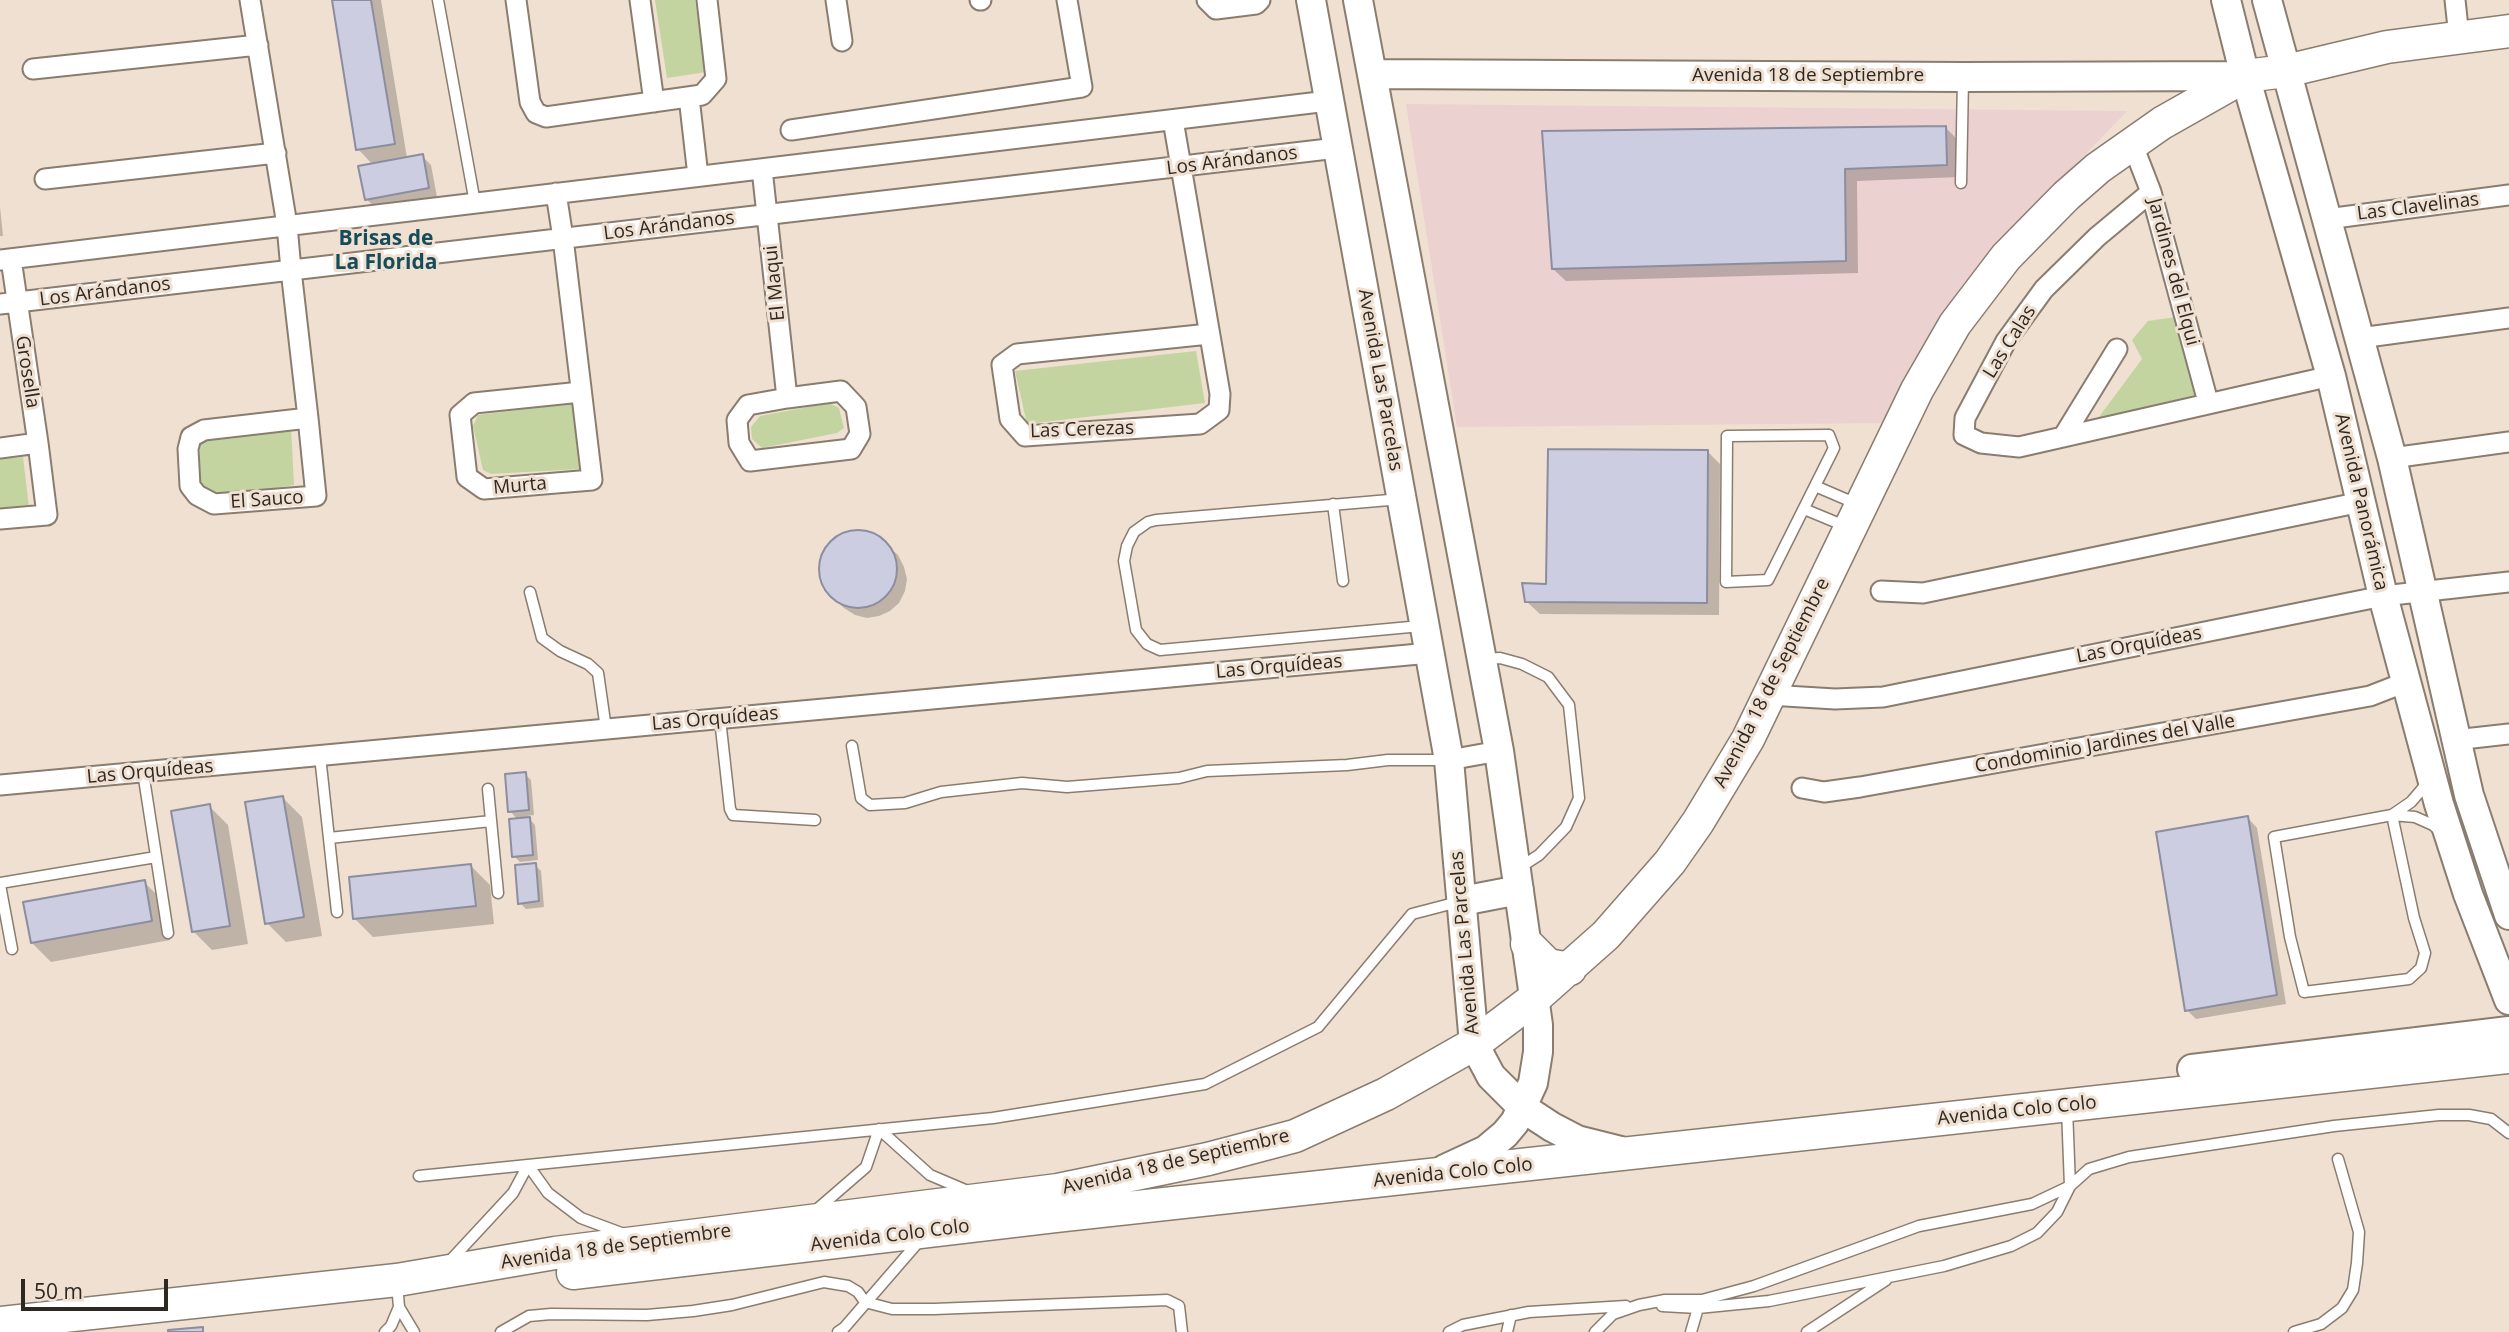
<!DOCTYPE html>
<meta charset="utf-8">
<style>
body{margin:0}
#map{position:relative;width:2509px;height:1332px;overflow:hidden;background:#efe0d1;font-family:"Open Sans",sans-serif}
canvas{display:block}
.scale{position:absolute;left:21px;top:1279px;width:147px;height:32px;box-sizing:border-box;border:4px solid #2d2822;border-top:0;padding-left:9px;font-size:21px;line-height:24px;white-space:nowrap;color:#2d2822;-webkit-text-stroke:5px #efe0d1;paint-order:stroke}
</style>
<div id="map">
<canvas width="2509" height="1332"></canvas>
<div class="scale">50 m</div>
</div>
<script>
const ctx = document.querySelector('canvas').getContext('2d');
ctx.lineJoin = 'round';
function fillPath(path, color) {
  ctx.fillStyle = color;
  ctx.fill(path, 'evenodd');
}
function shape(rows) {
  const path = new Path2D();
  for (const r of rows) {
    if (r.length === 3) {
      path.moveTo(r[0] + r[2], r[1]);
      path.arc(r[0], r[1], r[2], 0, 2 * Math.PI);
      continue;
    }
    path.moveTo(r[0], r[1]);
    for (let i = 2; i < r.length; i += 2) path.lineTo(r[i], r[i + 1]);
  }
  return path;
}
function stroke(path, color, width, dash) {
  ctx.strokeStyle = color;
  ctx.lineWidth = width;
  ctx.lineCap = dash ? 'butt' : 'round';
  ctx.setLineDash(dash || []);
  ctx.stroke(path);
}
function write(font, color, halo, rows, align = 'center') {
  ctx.font = font + ' "Open Sans",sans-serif';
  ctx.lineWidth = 6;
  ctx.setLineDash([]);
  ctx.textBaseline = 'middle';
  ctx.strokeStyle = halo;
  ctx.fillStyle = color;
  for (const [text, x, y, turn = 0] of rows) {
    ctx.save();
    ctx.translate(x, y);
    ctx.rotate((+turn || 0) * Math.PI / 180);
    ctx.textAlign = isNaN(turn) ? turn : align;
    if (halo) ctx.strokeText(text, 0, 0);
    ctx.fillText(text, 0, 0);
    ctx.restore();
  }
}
const commercial = shape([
 [1406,104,2127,111,1977,268,1936,328,1886,423,1457,427]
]);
const green = shape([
 [655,0,695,0,706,72,667,78],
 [2176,317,2196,396,2093,425,2142,359,2132,340,2148,321],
 [1196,351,1205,403,1027,424,1015,371],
 [574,403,580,469,491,474,483,470,473,426,478,415],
 [829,403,839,408,844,428,837,433,762,448,752,439,751,427,760,416],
 [291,427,294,485,217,497,207,492,200,482,200,443,208,436],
 [23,457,29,507,0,509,0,459]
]);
const shadow = shape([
 [333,0,381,0,407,158,422,156,431,165,437,197,376,208,366,199,373,165,358,149],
 [1945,127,1958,140,1959,177,1857,181,1858,273,1566,281,1553,269],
 [0,207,3,236,0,236],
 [1707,451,1720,464,1719,615,1540,614,1527,602],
 [854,532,866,532,878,537,898,555,904,567,907,579,905,591,899,603,890,611,879,616,867,618,855,615,844,608,826,589,821,577,821,565,824,553,831,543,842,535],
 [525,774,531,780,534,815,527,816,535,825,538,860,520,862,514,856,518,820,510,811],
 [283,798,302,817,322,936,286,942,267,923],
 [209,806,228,825,248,944,212,950,193,931],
 [2248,818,2257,828,2286,1004,2196,1019,2187,1010],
 [535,865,541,871,544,907,526,909,520,903],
 [471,866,490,885,494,924,373,937,354,918],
 [144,882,163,901,170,940,51,962,32,943]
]);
const building = shape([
 [332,0,371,0,395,144,356,150,332,0],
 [1946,126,1947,165,1845,169,1846,261,1552,269,1542,131,1946,126],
 [423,154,429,188,365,200,358,166,423,154],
 [1548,449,1708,450,1707,603,1525,602,1522,583,1546,584,1548,449],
 [858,569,39],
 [526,772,529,810,508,812,505,774,526,772],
 [283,796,304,917,265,924,245,802,283,796],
 [210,804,230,926,192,932,171,811,210,804],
 [2248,816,2277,995,2185,1011,2156,832,2248,816],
 [530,817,533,855,512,857,509,819,530,817],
 [536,863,539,901,518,904,515,865,536,863],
 [471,864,476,906,353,919,349,877,471,864],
 [145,880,152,921,31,943,23,902,145,880],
 [203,1327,203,1332,168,1332,168,1330,203,1327]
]);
const lane = shape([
 [438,0,475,203],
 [1961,183,1963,79],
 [1829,435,1834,448,1768,580,1726,582,1727,436,1829,435],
 [1815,486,1857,504],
 [1401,499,1156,520,1148,522,1134,532,1127,546,1124,561,1136,630,1147,644,1160,650,1421,626],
 [1333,504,1343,581],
 [1804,509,1845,526],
 [530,592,542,638,560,651,588,664,598,673,606,729],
 [1486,659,1500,658,1522,664,1548,677,1569,705,1579,798,1566,827,1539,855,1519,868],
 [720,719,730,809,733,815,815,820],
 [852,746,861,798,870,805,905,803,941,792,1022,783,1067,787,1179,778,1207,771,1347,765,1388,760,1445,760],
 [320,756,337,912],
 [143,772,168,933],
 [2426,779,2423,788,2411,802,2392,815,2274,837,2290,937,2304,992,2409,979,2421,968,2425,953,2414,918,2392,815,2415,817,2433,825,2441,832],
 [488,789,498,893],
 [329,838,491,821],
 [0,883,156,857],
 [0,885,12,949],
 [419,1176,993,1118,1205,1084,1318,1027,1412,914,1458,902],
 [814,1212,866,1167,879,1129,930,1175,970,1192],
 [449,1262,513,1193,528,1165,548,1193,581,1218,624,1234],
 [397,1284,399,1307,414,1332],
 [1662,1306,1698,1308,1769,1301,1944,1266,2011,1246,2037,1233,2057,1212,2070,1186,2067,1109],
 [385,1332,391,1326,399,1307],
 [501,1332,529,1316,551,1314,647,1315,693,1311,732,1305,824,1282,848,1286,858,1292,865,1302,892,1309,934,1309,1167,1300,1179,1306,1182,1332],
 [838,1332,844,1328,921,1239],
 [1449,1332,1463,1325,1529,1312,1626,1306],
 [1507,1332,1511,1315],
 [1595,1332,1613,1314,1639,1305,1665,1300,1702,1300,1754,1286,1919,1226,2032,1204,2070,1186,2089,1169,2129,1157,2334,1126,2439,1115,2469,1115,2491,1119,2509,1133],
 [1691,1332,1698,1308],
 [1807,1332,1886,1280],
 [2294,1332,2321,1324,2342,1308,2353,1290,2357,1263,2359,1232,2338,1159]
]);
const street = shape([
 [250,0,287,225,291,270,308,418,316,496,214,504,197,495,190,486,188,449,191,437,204,430,308,418],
 [516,0,530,102,536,113,546,117,702,95,716,79,707,0],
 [640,0,654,102],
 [836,0,842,41],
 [980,0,981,0],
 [1207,0,1216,9,1256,4,1260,0],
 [2455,0,2459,37],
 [33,69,258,45],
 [689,97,698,176],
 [1173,120,1220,394,1219,410,1200,424,1025,436,1010,419,1002,365,1017,354,1209,334],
 [791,130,1082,87,1067,0],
 [2132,143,2151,192,2208,402],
 [762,169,787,398,841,391,856,407,860,434,851,449,750,461,739,443,737,420,748,405,787,398],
 [45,179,276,153],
 [2151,192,2097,237,2044,289,2006,341,1965,418,1964,435,1981,443,2019,447,2331,376],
 [556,193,563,238,592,480,484,489,467,477,460,415,474,403,581,392],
 [2327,219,2509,195],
 [0,260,1328,101],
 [0,304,1337,148],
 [2360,338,2509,318],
 [2063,437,2117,349],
 [0,448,38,443],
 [2392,458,2509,442],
 [0,519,47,515,38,443,11,259],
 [1881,591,1923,593,2361,502],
 [1769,695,1835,699,1883,697,2383,596,2509,582],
 [2455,740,2509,734],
 [1449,760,1499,751],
 [0,785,1430,653],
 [1802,788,1824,792,1860,787,2370,696,2406,682]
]);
const secondary = shape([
 [1311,0,1449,760,1474,1044,1491,1076,1523,1108,1552,1127,1577,1140,1621,1151],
 [1358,0,1499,751,1538,1025,1538,1052,1533,1083,1515,1122,1505,1134,1486,1150,1445,1169],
 [2226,0,2245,76,2331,376,2383,596,2439,804,2468,894,2509,1000],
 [2267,0,2392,458,2469,795,2509,915],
 [1372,74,1963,77,2245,76],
 [1462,901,1519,890],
 [2192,1069,2509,1031]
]);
const primary = shape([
 [1527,944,1548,965,1570,969],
 [573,1273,1055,1216,2509,1057],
 [0,1323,397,1280,555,1253,1058,1190,1208,1159,1295,1136,1386,1094,1474,1044,1535,998,1606,935,1670,862,1698,822,1748,739,1917,390,1955,324,2006,257,2066,196,2098,168,2162,123,2245,76,2286,71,2387,47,2509,31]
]);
const streetNames = [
 ["Avenida 18 de Septiembre",1808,76],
 ["Los Arándanos",1232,161,-7],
 ["Las Clavelinas",2418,207,-7],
 ["Los Arándanos",669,226,-7],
 ["Jardines del Elqui",2173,272,75],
 ["El Maqui",775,283,-96],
 ["Los Arándanos",105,292,-7],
 ["Las Calas",2010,342,-58],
 ["Grosella",27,372,81],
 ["Avenida Las Parcelas",1380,380,80],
 ["Las Cerezas",1082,430,-2],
 ["Murta",520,486,-5],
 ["El Sauco",267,500,-4],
 ["Avenida Panorámica",2361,502,77],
 ["Las Orquídeas",2139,645,-11],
 ["Las Orquídeas",1279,667,-5],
 ["Avenida 18 de Septiembre",1772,683,-63],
 ["Las Orquídeas",715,719,-5],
 ["Condominio Jardines del Valle",2105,744,-10],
 ["Las Orquídeas",150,772,-5],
 ["Avenida Las Parcelas",1465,943,-95],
 ["Avenida Colo Colo",2017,1111,-6],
 ["Avenida 18 de Septiembre",1176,1162,-13],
 ["Avenida Colo Colo",1453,1173,-6],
 ["Avenida Colo Colo",890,1236,-7],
 ["Avenida 18 de Septiembre",616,1247,-8]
];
const neighbourhoodNames = [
 ["Brisas de",386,239],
 ["La Florida",386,263]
];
fillPath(commercial, '#ecd1d1');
fillPath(green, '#c3d4a1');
fillPath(shadow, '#0003');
fillPath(building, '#cccde0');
stroke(building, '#8c8d9f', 2);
stroke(lane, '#8a7d6f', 13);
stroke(street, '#8a7d6f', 23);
stroke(secondary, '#8a7d6f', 32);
stroke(primary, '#8a7d6f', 35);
stroke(lane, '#fff', 10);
stroke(street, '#fff', 19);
stroke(secondary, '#fff', 28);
stroke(primary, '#fff', 32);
write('19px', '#2d2822', '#efe0d1', streetNames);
write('bold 21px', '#144c59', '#efe0d1', neighbourhoodNames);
</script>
